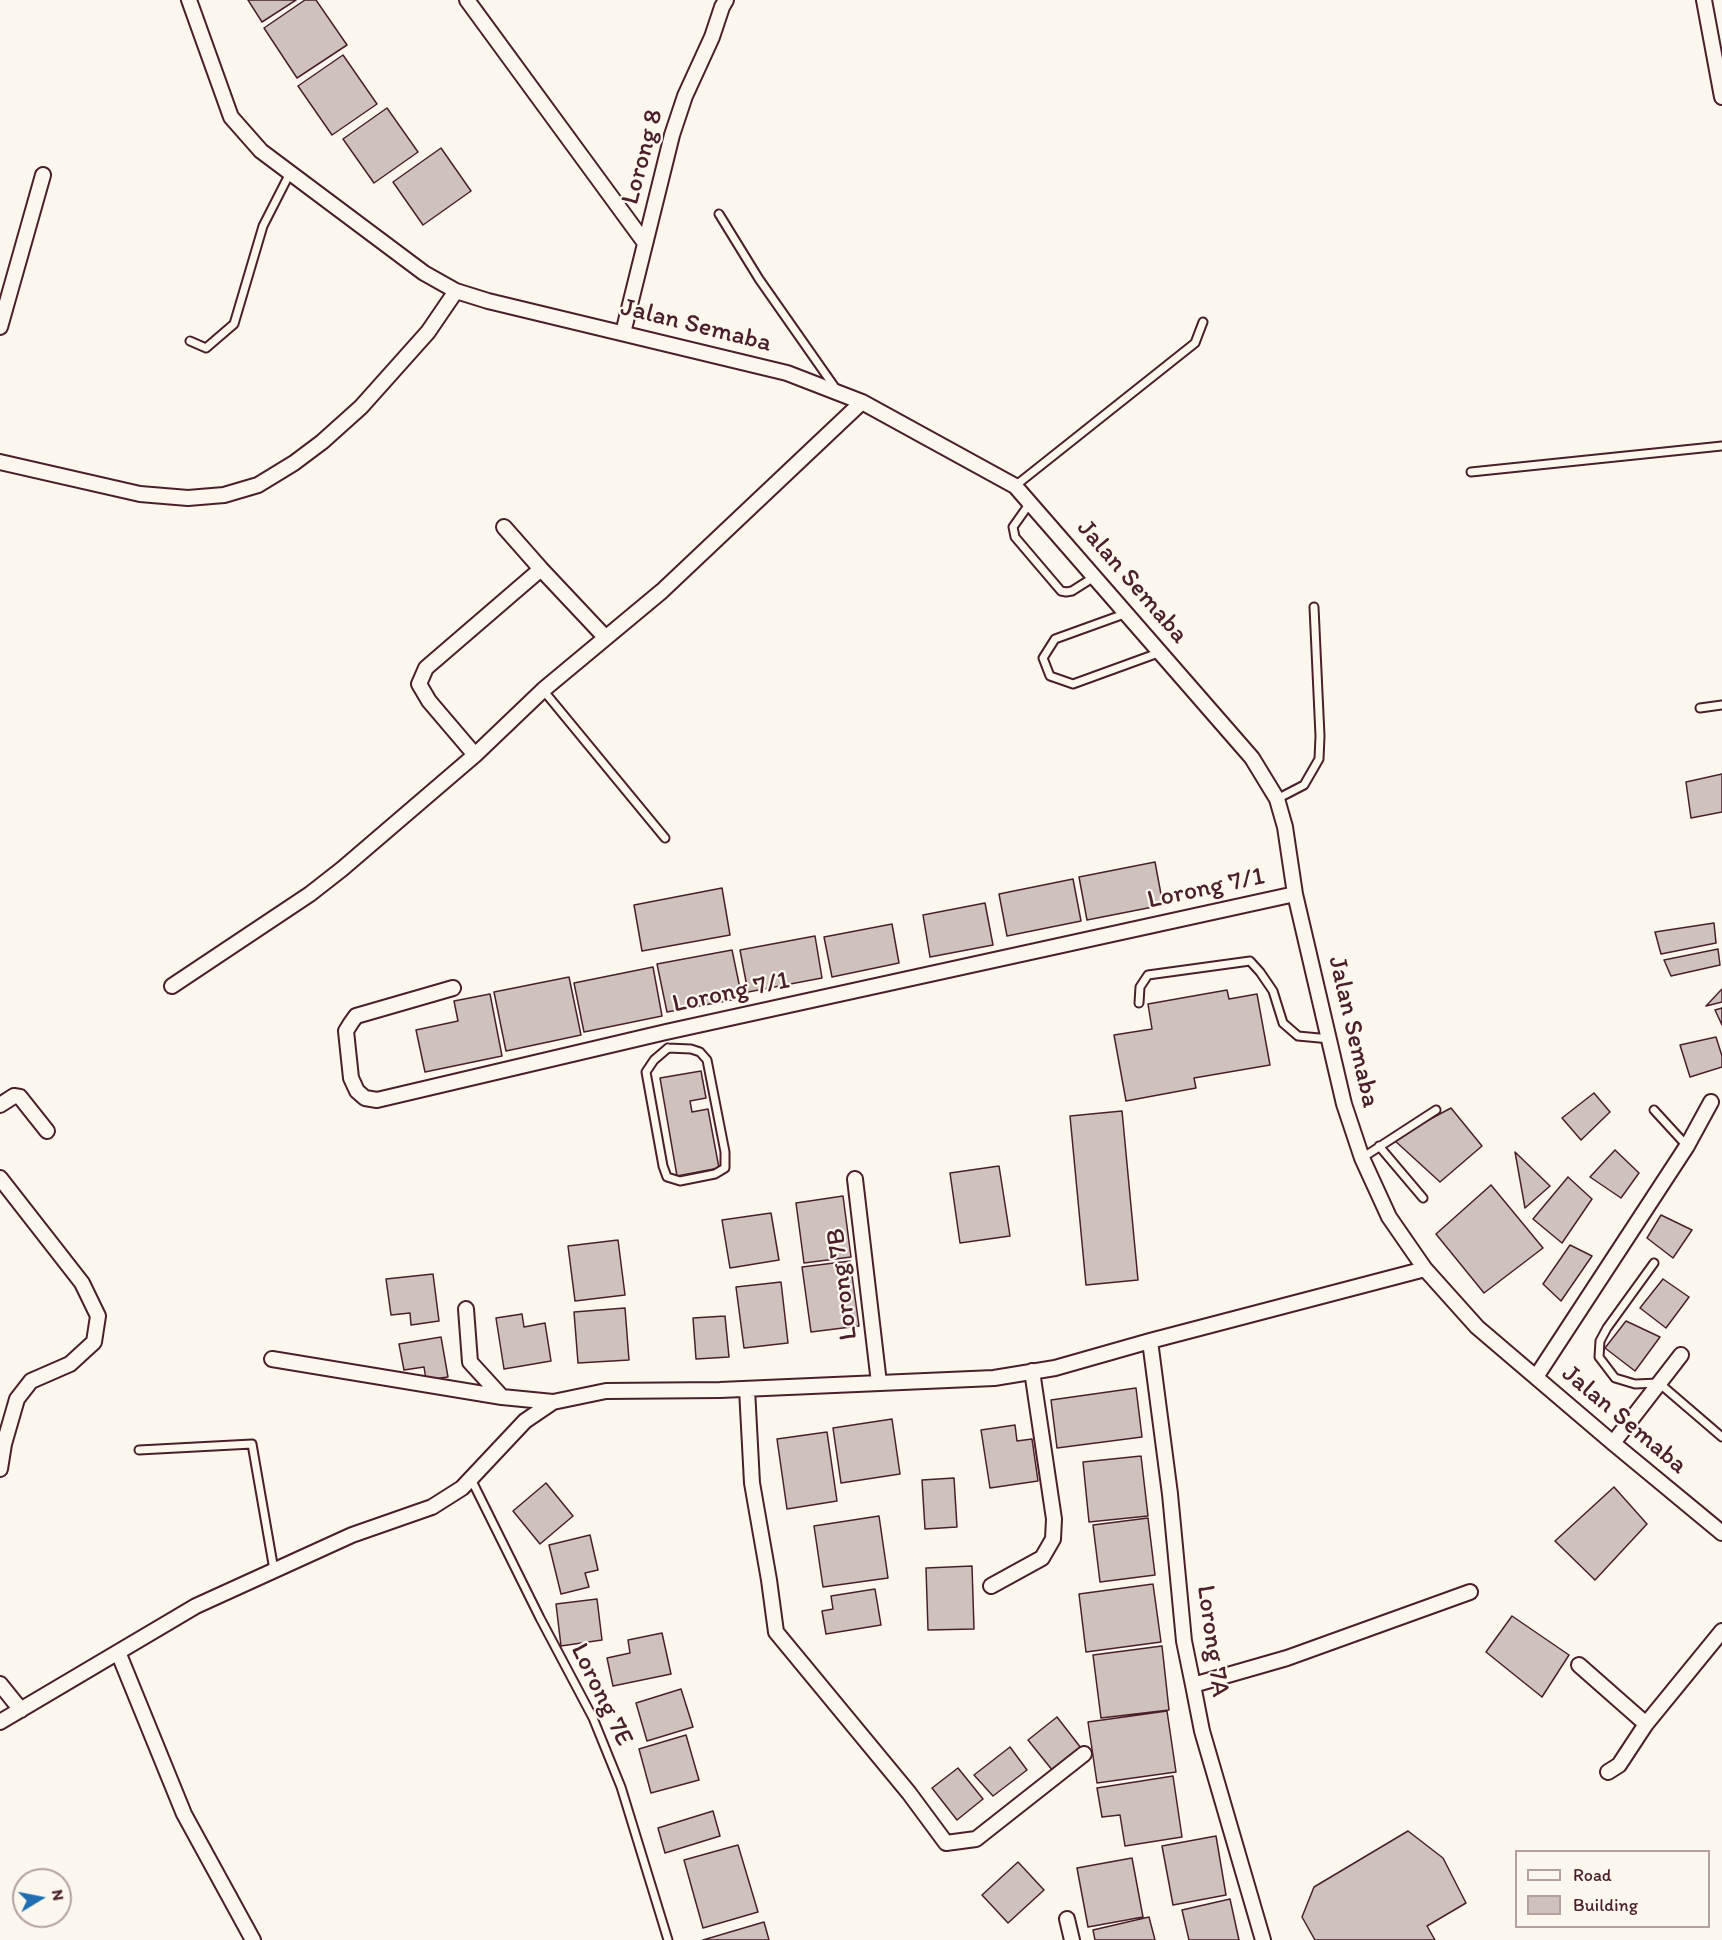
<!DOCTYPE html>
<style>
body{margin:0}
#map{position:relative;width:1722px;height:1940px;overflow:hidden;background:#fbf7ec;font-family:Itim,sans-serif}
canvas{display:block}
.legend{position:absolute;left:1515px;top:1850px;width:195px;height:78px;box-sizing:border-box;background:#fbf7ec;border:2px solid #b4a19f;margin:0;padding:8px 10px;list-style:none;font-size:18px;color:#4a1f2b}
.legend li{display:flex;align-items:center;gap:12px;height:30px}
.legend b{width:30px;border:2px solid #b4a19f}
.north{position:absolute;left:12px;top:1868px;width:60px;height:60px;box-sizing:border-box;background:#fbf7ec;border:2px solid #b4a19f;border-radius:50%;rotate:80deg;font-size:16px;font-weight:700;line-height:24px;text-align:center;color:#4a1f2b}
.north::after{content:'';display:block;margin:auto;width:21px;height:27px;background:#1f6fb2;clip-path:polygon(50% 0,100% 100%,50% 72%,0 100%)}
</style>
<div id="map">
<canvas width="1722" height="1940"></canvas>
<ul class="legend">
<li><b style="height:8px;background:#fbf7ec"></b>Road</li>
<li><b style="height:16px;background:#cfc2bc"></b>Building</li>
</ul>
<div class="north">N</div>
</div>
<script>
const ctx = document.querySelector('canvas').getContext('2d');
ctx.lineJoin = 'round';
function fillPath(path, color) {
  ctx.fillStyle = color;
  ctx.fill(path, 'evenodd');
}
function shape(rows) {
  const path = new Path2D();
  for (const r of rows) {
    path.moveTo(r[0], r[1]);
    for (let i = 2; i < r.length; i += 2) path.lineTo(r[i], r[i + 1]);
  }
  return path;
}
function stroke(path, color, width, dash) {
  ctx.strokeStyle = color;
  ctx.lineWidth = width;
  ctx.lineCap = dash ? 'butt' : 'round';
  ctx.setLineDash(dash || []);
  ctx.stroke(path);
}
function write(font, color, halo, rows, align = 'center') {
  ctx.font = font + ' Itim,sans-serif';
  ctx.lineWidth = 4.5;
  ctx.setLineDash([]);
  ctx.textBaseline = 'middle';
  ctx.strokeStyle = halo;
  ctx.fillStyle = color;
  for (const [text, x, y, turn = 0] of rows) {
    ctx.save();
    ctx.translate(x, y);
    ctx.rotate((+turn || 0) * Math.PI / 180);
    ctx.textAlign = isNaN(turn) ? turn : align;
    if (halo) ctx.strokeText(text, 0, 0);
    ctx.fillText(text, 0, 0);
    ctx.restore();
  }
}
const building = shape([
 [248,0,296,0,262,22,248,0],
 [305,0,316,0,347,45,297,78,264,28,305,0],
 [343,55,377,104,332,135,298,86,343,55],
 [387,108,418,152,374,183,343,139,387,108],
 [441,148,471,191,423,225,393,182,441,148],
 [1722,774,1722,812,1691,818,1686,782,1722,774],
 [1155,862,1163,905,1087,920,1079,877,1155,862],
 [1073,879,1081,921,1007,936,999,894,1073,879],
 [722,888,730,935,642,951,634,905,722,888],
 [985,903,993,945,930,957,923,915,985,903],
 [1714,923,1716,943,1661,954,1655,932,1714,923],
 [892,924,899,963,832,977,824,937,892,924],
 [815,936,822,978,748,992,740,950,815,936],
 [1718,949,1720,965,1671,976,1664,960,1718,949],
 [732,950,742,998,667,1012,657,964,732,950],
 [653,967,662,1016,584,1032,574,983,653,967],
 [569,977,581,1035,506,1051,494,992,569,977],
 [1722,989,1722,1002,1706,1006,1722,989],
 [1227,990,1229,999,1257,994,1270,1065,1194,1078,1196,1088,1126,1101,1114,1035,1152,1029,1148,1004,1227,990],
 [490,994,502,1056,425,1072,416,1030,458,1021,454,1001,490,994],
 [1722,1008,1722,1025,1715,1010,1722,1008],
 [1716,1037,1722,1056,1722,1067,1690,1077,1680,1045,1716,1037],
 [701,1071,706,1098,690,1101,692,1112,708,1109,719,1168,677,1176,660,1078,701,1071],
 [1594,1093,1610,1112,1581,1140,1562,1118,1594,1093],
 [1451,1108,1482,1146,1440,1182,1393,1139,1451,1108],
 [1122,1111,1138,1280,1086,1285,1070,1116,1122,1111],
 [1615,1150,1639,1173,1621,1198,1590,1177,1615,1150],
 [1515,1152,1550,1186,1525,1208,1515,1152],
 [999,1166,1010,1236,960,1243,950,1173,999,1166],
 [1568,1177,1592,1199,1562,1243,1533,1219,1568,1177],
 [1491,1185,1543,1248,1484,1293,1436,1234,1491,1185],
 [843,1196,851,1257,804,1263,796,1203,843,1196],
 [771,1213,779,1260,730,1268,722,1220,771,1213],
 [1661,1215,1692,1230,1673,1258,1647,1238,1661,1215],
 [618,1240,625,1295,575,1301,568,1246,618,1240],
 [1570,1245,1592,1256,1561,1301,1543,1284,1570,1245],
 [850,1261,859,1326,811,1332,802,1267,850,1261],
 [433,1274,439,1321,411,1325,410,1313,391,1315,386,1279,433,1274],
 [1663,1279,1689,1297,1666,1328,1640,1308,1663,1279],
 [781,1282,788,1343,744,1348,736,1287,781,1282],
 [625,1308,629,1360,578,1363,574,1312,625,1308],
 [522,1314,524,1327,545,1323,551,1361,504,1369,496,1318,522,1314],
 [725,1316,729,1357,696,1359,693,1318,725,1316],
 [1626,1321,1660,1337,1635,1371,1605,1348,1626,1321],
 [441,1337,448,1377,426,1380,424,1367,404,1370,399,1344,441,1337],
 [1136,1388,1142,1437,1057,1448,1051,1400,1136,1388],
 [892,1419,900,1474,841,1483,833,1428,892,1419],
 [1015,1425,1017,1441,1032,1439,1038,1481,990,1488,981,1430,1015,1425],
 [827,1432,837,1501,787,1509,777,1439,827,1432],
 [1141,1456,1148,1516,1089,1522,1083,1462,1141,1456],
 [954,1478,957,1527,925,1529,922,1480,954,1478],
 [546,1483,573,1516,540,1544,513,1511,546,1483],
 [1614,1487,1647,1524,1595,1580,1555,1541,1614,1487],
 [879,1516,888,1578,823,1587,814,1526,879,1516],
 [1148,1518,1155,1575,1100,1582,1093,1525,1148,1518],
 [590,1535,598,1570,585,1573,589,1587,561,1594,549,1545,590,1535],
 [972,1566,974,1629,928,1630,926,1568,972,1566],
 [1153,1584,1161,1642,1086,1652,1079,1594,1153,1584],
 [875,1589,881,1625,826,1634,822,1611,833,1609,831,1596,875,1589],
 [597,1599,602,1640,561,1646,556,1604,597,1599],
 [1512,1616,1569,1655,1542,1697,1486,1652,1512,1616],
 [662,1633,671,1674,613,1686,607,1658,630,1653,628,1640,662,1633],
 [1162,1646,1169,1710,1101,1718,1093,1655,1162,1646],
 [681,1689,693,1727,647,1741,636,1703,681,1689],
 [1167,1711,1176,1772,1097,1783,1088,1722,1167,1711],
 [1057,1717,1081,1748,1053,1771,1028,1740,1057,1717],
 [686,1735,699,1780,651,1793,639,1749,686,1735],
 [1010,1747,1027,1770,993,1796,974,1775,1010,1747],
 [958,1768,983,1799,957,1820,932,1788,958,1768],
 [1173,1776,1182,1837,1125,1846,1120,1815,1102,1817,1097,1788,1173,1776],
 [713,1811,720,1836,665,1853,658,1828,713,1811],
 [1408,1831,1443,1858,1466,1903,1427,1926,1435,1940,1315,1940,1302,1917,1314,1887,1408,1831],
 [1216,1836,1226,1895,1173,1905,1162,1846,1216,1836],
 [738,1845,758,1912,703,1928,684,1860,738,1845],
 [1132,1858,1143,1917,1088,1927,1077,1868,1132,1858],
 [1018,1862,1044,1890,1008,1923,982,1895,1018,1862],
 [1230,1899,1239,1940,1189,1940,1182,1910,1230,1899],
 [1149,1917,1155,1940,1095,1940,1093,1930,1149,1917],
 [764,1922,769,1940,703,1940,764,1922]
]);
const service = shape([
 [719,214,759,279,836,389],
 [190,341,206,348,234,324,263,226,290,173],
 [1471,472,1722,446],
 [1015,486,1195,343,1203,322],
 [1030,503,1013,527,1015,537,1061,591,1066,592,1072,591,1094,577],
 [1127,613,1055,639,1043,658,1050,676,1073,684,1161,652],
 [543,690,665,838],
 [1700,708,1722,705],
 [1277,799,1304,785,1319,759,1320,736,1314,607],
 [1139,1003,1140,987,1148,975,1250,961,1260,972,1273,991,1283,1023,1298,1036,1330,1039],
 [668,1048,691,1049,700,1052,707,1060,725,1152,725,1168,715,1174,680,1181,667,1177,663,1166,646,1072,654,1060,668,1048],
 [1654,1110,1687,1146],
 [1379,1146,1423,1198],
 [1362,1158,1436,1110],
 [1654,1263,1607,1328,1600,1341,1599,1357,1615,1378,1635,1384,1659,1383,1722,1437],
 [139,1450,252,1444,274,1570],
 [471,1479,540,1618,593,1718,621,1787,668,1940]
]);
const minor = shape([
 [189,0,231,117,261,151,424,273,456,291,488,301,787,373,862,402,1015,486,1252,758,1277,799,1285,827,1295,894,1344,1104,1362,1158,1389,1217,1425,1269,1477,1327,1613,1443,1722,1533],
 [467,0,645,243],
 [1704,0,1722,97],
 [0,327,43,175],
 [623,333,672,135,685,96,712,37,722,7,726,0],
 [0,462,140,494,188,498,224,495,258,485,294,463,322,442,361,407,428,332,456,291],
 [504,527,541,569,605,637],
 [475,755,429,701,419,684,426,668,541,569],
 [172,986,310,894,342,869,475,755,543,690,662,591,862,402],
 [453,988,356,1016,351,1023,346,1031,351,1078,357,1091,365,1098,377,1100,666,1032,1295,894],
 [0,1105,14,1096,20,1097,47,1131],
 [0,1178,82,1283,98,1316,94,1342,70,1364,31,1381,17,1399,4,1444,0,1469],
 [855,1179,879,1383],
 [466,1309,470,1362,502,1397],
 [1150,1341,1170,1494,1184,1641,1193,1685,1202,1731,1263,1940],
 [272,1359,502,1397,553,1402],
 [1536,1377,1687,1146,1711,1102],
 [747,1389,752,1483,769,1580,776,1632,909,1793,946,1843,976,1839,1084,1754],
 [1613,1443,1681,1355],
 [991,1586,1042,1558,1053,1539,1054,1519,1032,1371],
 [118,1652,184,1814,253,1940],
 [1579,1665,1646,1724,1722,1631],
 [0,1684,21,1710],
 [1193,1685,1287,1658,1470,1592],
 [0,1722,196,1606,352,1535,432,1507,462,1488,525,1421,553,1402,606,1391,720,1390,994,1378,1055,1368,1150,1341,1425,1269],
 [1608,1772,1619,1765,1646,1724],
 [1067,1919,1072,1940]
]);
const streetNames = [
 ["Lorong 8",643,157,-75],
 ["Jalan Semaba",696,326,14],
 ["Jalan Semaba",1132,582,49],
 ["Lorong 7/1",1206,889,-12],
 ["Lorong 7/1",731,993,-12],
 ["Jalan Semaba",1353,1032,77],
 ["Lorong 7B",843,1284,-97],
 ["Jalan Semaba",1624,1420,40],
 ["Lorong 7A",1212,1641,82],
 ["Lorong 7E",601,1695,64]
];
fillPath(building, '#cfc2bc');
stroke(building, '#4a1f2b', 1.5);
stroke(service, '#4a1f2b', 11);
stroke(minor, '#4a1f2b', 18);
stroke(service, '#fbf7ec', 7);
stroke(minor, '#fbf7ec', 14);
write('26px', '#4a1f2b', '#fbf7ec', streetNames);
</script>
